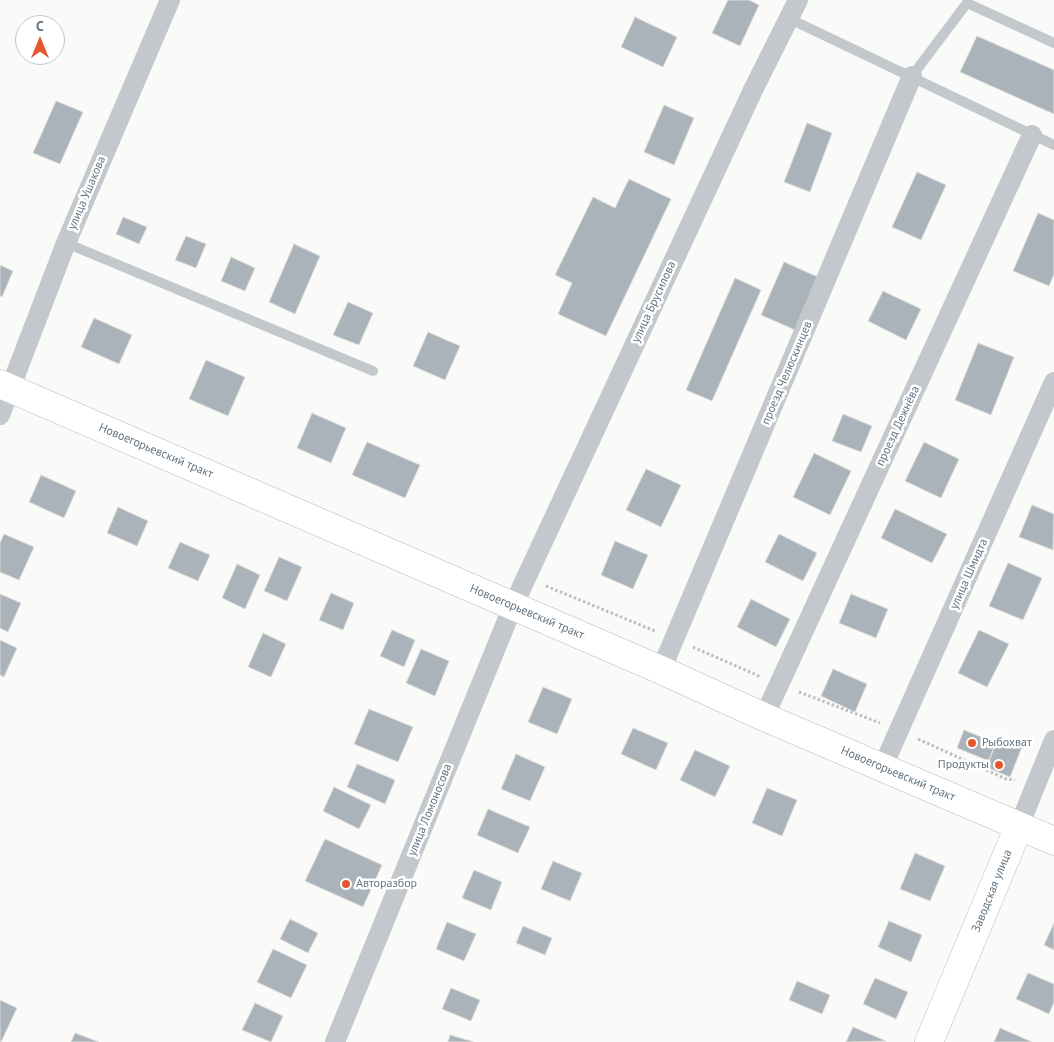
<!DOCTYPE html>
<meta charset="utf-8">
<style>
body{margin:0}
#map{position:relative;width:1054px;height:1042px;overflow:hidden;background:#fafaf8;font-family:"PT Sans",sans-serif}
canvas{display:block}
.north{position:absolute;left:15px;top:15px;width:50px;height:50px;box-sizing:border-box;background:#fff;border:1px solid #c1c8cd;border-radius:50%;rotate:0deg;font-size:14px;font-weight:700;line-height:20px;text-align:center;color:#657683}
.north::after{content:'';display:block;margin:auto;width:18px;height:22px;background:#e4572e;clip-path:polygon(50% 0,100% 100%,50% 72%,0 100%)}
</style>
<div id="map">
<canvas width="1054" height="1042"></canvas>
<div class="north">С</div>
</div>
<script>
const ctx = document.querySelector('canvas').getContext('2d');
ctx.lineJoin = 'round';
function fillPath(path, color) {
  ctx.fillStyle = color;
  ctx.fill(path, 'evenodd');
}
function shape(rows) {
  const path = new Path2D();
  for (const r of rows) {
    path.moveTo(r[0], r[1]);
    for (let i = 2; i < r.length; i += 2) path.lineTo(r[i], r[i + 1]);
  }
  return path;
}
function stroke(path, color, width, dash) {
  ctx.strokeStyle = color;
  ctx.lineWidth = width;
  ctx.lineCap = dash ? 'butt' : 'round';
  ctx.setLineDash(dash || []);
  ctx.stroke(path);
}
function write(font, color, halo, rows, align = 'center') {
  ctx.font = font + ' "PT Sans",sans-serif';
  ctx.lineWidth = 5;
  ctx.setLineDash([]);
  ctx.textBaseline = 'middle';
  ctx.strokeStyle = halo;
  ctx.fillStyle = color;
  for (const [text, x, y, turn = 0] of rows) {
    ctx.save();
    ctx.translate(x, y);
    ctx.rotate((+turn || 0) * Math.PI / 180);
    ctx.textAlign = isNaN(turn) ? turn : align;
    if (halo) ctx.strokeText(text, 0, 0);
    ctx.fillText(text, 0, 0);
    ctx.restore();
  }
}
const building = shape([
 [728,0,749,0,759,5,740,46,712,33,728,0],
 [635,17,677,37,663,67,621,47,635,17],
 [977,36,1054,70,1054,114,960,72,977,36],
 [56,101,83,112,60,164,33,153,56,101],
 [664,105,694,118,674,165,644,152,664,105],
 [807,123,832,133,810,192,784,182,807,123],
 [917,172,946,185,921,240,892,227,917,172],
 [629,179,671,199,606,336,558,314,572,283,555,275,593,197,615,208,629,179],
 [1038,213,1054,220,1054,274,1049,286,1013,271,1038,213],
 [123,217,147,227,139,244,116,234,123,217],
 [186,236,206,244,196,268,175,260,186,236],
 [294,244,320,256,295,314,269,302,294,244],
 [231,257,255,268,245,291,221,281,231,257],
 [784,262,818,277,795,330,761,315,784,262],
 [0,265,13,271,2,297,0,296,0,265],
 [735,278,761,290,712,401,686,390,735,278],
 [883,291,921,309,906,340,868,321,883,291],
 [348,302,373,313,359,345,333,335,348,302],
 [94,318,132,335,119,364,81,347,94,318],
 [428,332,460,346,445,380,413,366,428,332],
 [978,343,1014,357,991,415,955,400,978,343],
 [206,360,245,377,228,416,189,399,206,360],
 [312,413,346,428,331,463,297,448,312,413],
 [843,414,872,426,861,452,832,441,843,414],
 [367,442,420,465,405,498,352,475,367,442],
 [924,442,959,459,941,498,905,481,924,442],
 [814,453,851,471,830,515,793,497,814,453],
 [646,469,681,485,661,527,626,510,646,469],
 [41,475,76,491,64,518,29,502,41,475],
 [1032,505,1054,514,1053,550,1019,537,1032,505],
 [118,507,148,521,137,546,107,533,118,507],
 [895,509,947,534,932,563,881,538,895,509],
 [4,534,34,547,19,580,0,572,0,543,4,534],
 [779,534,817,553,803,581,765,562,779,534],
 [615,541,648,555,633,589,601,575,615,541],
 [180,542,210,555,198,581,168,568,180,542],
 [279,557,302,567,287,601,264,591,279,557],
 [1008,563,1042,578,1023,620,989,606,1008,563],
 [237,564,260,575,245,609,222,598,237,564],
 [331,593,354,603,343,630,319,620,331,593],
 [0,594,21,603,8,632,0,628,0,594],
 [851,594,888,609,876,638,839,623,851,594],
 [751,599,790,619,776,647,737,627,751,599],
 [392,630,415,640,404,667,380,656,392,630],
 [979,630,1009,644,987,687,958,673,979,630],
 [263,633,286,644,271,677,248,667,263,633],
 [0,640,17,648,4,677,0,675,0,640],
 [421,649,449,661,435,696,406,683,421,649],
 [833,669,867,684,855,712,821,696,833,669],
 [543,687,572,699,557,734,528,722,543,687],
 [369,709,413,727,398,762,354,744,369,709],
 [633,728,668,743,656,770,621,754,633,728],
 [964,730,996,743,989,761,957,748,964,730],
 [998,737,1022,747,1010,777,986,767,998,737],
 [695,750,730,766,715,797,680,780,695,750],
 [516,754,545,767,530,801,501,789,516,754],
 [357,764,395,780,385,804,347,787,357,764],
 [334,787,371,805,359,829,323,811,334,787],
 [767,788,797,800,782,836,752,823,767,788],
 [488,809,530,827,518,853,477,835,488,809],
 [325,839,382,865,363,907,305,881,325,839],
 [915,853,945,866,930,901,900,889,915,853],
 [553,861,582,873,570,901,541,889,553,861],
 [474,870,502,882,491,910,462,898,474,870],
 [290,919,318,933,308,953,280,939,290,919],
 [889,921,922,935,911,962,878,947,889,921],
 [447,922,476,934,464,961,436,949,447,922],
 [1054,923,1054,950,1044,945,1054,923],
 [523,926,552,938,545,955,516,943,523,926],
 [273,949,307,965,291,998,257,982,273,949],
 [1028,973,1054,984,1054,1002,1049,1014,1016,999,1028,973],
 [875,978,908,992,896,1019,863,1004,875,978],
 [797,981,830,995,822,1014,789,1000,797,981],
 [451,988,480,1000,471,1021,442,1009,451,988],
 [0,1000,17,1008,1,1042,0,1041,0,1000],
 [255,1003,283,1016,271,1042,242,1030,255,1003],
 [853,1027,886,1041,846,1042,853,1027],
 [1000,1028,1032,1042,994,1042,1000,1028],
 [75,1033,99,1042,71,1042,75,1033],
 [450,1035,474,1042,448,1042,450,1035]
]);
const path = shape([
 [546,586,655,631],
 [693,647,761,677],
 [799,692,880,723],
 [918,739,1006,779,1015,780]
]);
const lane = shape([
 [790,19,1054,145],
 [912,76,967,3,1054,43],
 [66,243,373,371]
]);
const street = shape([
 [0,415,66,243,170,0],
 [661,670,912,76],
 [764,717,1032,135],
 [883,766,1054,382],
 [1019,826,1054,740],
 [335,1042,513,606,753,90,798,0]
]);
const secondary = shape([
 [0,384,661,670,764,717,1054,841],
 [929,1042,1019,826]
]);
const markers = [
 [972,743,5,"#e4572e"],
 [999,765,5,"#e4572e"],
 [346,884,5,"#e4572e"]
];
const streetNames = [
 ["улица Ушакова",87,193,-67],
 ["улица Брусилова",654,302,-65],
 ["проезд Челюскинцев",787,373,-67],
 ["проезд Дежнёва",898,426,-65],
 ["Новоегорьевский тракт",156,451,23],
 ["улица Шмидта",969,574,-66],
 ["Новоегорьевский тракт",527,612,23],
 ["Новоегорьевский тракт",898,774,23],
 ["улица Ломоносова",430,810,-68],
 ["Заводская улица",992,891,-68]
];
const poiNames = [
 ["Рыбохват",982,743],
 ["Продукты",989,765,"right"],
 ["Авторазбор",356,884]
];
fillPath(building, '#aab3b9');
stroke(building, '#dcdcda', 1);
stroke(secondary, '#b3babf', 29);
stroke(path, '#bbbfc2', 3, [2.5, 2.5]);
stroke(lane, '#c3c8cc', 10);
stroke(street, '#c3c8cc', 20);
stroke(secondary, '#fff', 28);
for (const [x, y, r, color] of markers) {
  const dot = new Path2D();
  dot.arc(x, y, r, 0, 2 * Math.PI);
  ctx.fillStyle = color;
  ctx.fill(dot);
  stroke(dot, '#fff', 2);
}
write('12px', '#657683', '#fff', streetNames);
write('12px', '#657683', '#fff', poiNames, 'left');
</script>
